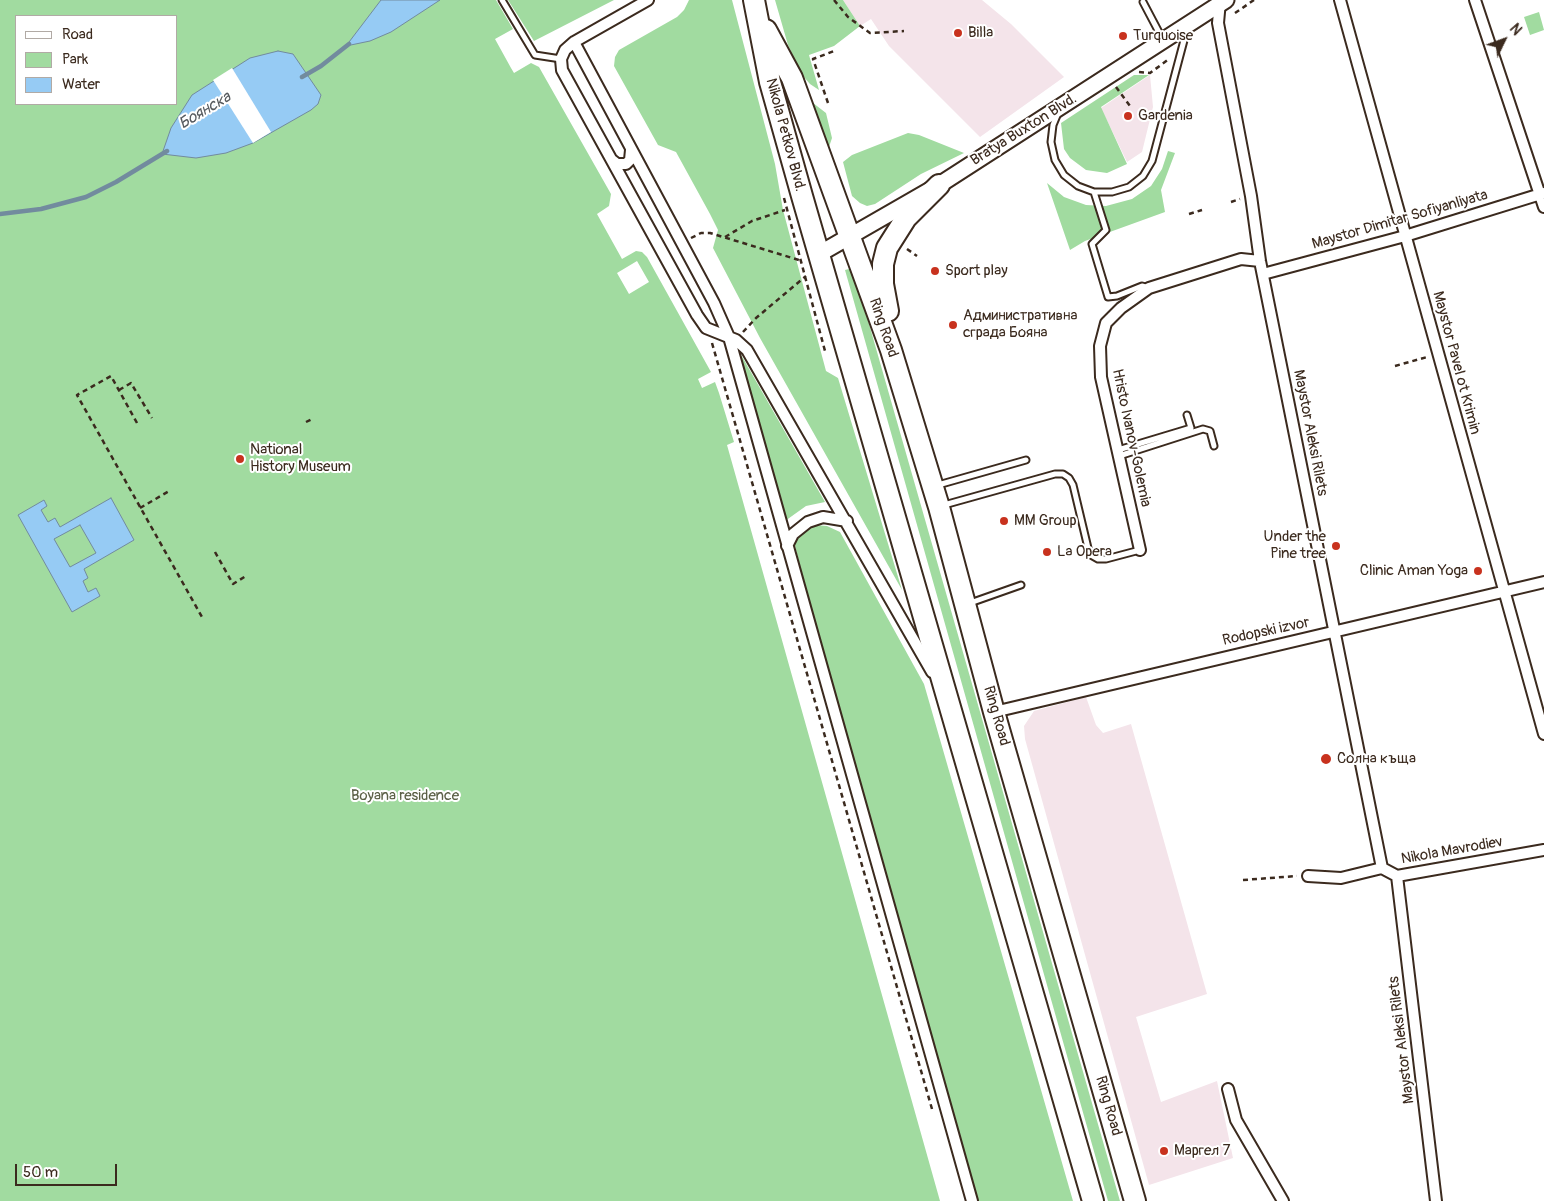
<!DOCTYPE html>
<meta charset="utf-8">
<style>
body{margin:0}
#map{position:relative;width:1544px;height:1201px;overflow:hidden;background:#fff;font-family:Pangolin,sans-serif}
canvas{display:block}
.legend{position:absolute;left:15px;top:15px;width:162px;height:90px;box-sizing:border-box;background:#fff;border:1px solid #b1aaa5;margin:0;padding:6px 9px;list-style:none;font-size:15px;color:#3b2a1e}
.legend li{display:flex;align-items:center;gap:10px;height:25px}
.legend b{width:25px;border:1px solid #b1aaa5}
.north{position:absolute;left:1479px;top:15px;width:50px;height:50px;-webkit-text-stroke:4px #fff;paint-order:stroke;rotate:48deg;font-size:14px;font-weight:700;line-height:20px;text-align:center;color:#3b2a1e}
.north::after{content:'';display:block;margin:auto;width:18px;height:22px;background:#3b2a1e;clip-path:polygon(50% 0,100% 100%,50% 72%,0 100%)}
.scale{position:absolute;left:15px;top:1164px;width:102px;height:22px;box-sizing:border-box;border:2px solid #3b2a1e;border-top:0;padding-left:6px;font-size:15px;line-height:18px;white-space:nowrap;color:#3b2a1e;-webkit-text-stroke:4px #fff;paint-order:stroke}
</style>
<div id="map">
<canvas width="1544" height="1201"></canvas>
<ul class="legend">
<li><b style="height:6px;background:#fff"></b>Road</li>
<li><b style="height:14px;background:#a1dba0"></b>Park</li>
<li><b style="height:14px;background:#96cbf4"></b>Water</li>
</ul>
<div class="north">N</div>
<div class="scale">50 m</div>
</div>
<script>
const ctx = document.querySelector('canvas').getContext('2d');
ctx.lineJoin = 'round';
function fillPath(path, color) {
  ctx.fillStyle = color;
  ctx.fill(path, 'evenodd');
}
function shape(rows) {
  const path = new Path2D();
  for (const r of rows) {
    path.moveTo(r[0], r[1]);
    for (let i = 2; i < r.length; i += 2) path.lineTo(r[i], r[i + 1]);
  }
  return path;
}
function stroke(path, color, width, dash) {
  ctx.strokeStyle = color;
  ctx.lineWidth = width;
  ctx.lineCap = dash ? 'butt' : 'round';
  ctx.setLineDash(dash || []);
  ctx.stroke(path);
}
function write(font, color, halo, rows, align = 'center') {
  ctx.font = font + ' Pangolin,sans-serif';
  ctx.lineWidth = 4;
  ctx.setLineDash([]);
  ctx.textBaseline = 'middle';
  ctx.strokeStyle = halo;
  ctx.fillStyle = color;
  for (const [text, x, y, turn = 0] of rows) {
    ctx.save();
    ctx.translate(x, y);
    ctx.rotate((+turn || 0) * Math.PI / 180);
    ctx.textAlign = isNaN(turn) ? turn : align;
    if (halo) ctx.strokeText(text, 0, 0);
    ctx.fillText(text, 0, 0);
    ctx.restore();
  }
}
const built = shape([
 [843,0,982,0,1011,24,1064,77,980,137,889,46,871,19,860,26],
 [1150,75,1153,107,1142,152,1127,162,1101,108],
 [1086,697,1096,725,1103,733,1131,724,1207,994,1136,1017,1161,1102,1217,1081,1233,1158,1149,1185,1025,739,1024,726,1034,711]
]);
const green = shape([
 [0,0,496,0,513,29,495,39,511,68,514,73,531,63,539,67,611,194,609,206,597,214,622,259,636,251,642,252,647,257,711,372,698,379,702,388,715,382,719,393,734,442,727,445,940,1201,0,1201],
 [16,16,176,16,176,104,16,104],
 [637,261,649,282,629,294,617,273],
 [508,0,614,0,534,41],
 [689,0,732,0,775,164,783,210,826,371,838,378,902,590,760,338,713,248,718,230,710,214,676,152,658,145,614,66,615,57,619,50,677,17,684,10],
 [775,0,843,0,860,26,834,46,809,55,819,90,810,84,803,76,788,45],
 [1539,12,1544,30,1530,35,1524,17],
 [1134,75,1149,75,1101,107,1127,164,1107,173,1086,170,1070,158,1064,149,1061,123],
 [804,96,826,113,832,138,827,153],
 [908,133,919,135,964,153,921,174,875,204,867,206,860,203,852,196,843,162,852,155],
 [1168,151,1175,153,1161,190,1165,212,1085,241,1070,250,1047,183,1064,197,1086,205,1106,206,1132,199,1151,186,1162,169],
 [853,268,1120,1201,1108,1201,845,270],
 [740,353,825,502,806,506,785,521],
 [815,525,827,526,840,532,924,684,1073,1201,976,1201,823,657,794,542,803,530]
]);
const water = shape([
 [381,0,440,0,391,32,370,41,346,46,381,0],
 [278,51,293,54,321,95,318,104,311,110,253,143,226,153,196,158,162,154,171,128,192,95,250,58,278,51],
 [111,498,134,540,84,569,88,578,83,581,88,592,96,588,100,596,72,612,18,515,44,500,47,506,41,510,48,522,55,518,60,527,111,498],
 [80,525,96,553,70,567,54,539,80,525]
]);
const pier = shape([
 [232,68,271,132,253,143,213,80]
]);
const stream = shape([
 [302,77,321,66,349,44],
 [0,214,41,209,86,197,116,182,167,151]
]);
const path = shape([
 [834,0,848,17,870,33,904,31],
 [1235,13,1254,0],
 [1139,72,1150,73,1169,59],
 [1116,87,1130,106],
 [828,103,813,59,834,51],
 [784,198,825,351],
 [1231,202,1240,199],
 [1189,214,1202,210],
 [725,237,752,221,785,210],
 [691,238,701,233,710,233,799,260],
 [907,249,917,256],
 [743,332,756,318,806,276],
 [712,343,932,1109],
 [1395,366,1427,357],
 [119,390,131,383,152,418],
 [306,422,312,419],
 [137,423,111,376,77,395,202,617],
 [140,508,171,490],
 [215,552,233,584,246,576],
 [1243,880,1297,876]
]);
const lane = shape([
 [502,0,535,55,561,59],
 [1143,2,1162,38],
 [1058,113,1053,125,1051,142,1055,160,1064,175,1078,186,1094,192,1112,192,1129,187,1143,176,1152,161,1187,29],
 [1094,192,1106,230,1092,244,1108,297,1117,296,1142,286,1149,288],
 [1118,450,1191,428,1187,415],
 [1119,456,1203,429,1210,431,1214,446],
 [938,485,1026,460],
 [944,505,1055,474,1063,474,1069,478,1073,485,1088,548,1091,555,1098,559,1106,559,1140,550],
 [970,603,1021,585]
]);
const street = shape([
 [648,0,574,42,565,50,561,59,562,70,697,315,706,328,736,340,747,350,932,672],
 [1340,0,1544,734],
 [1475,0,1544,207],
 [1220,1,1218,23,1251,196,1260,261,1382,868],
 [574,42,714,303,729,337,972,1201],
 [612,160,617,164,626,164,630,160,631,150],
 [1263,274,1405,236,1544,193],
 [787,546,793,534,808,522,823,517,847,521],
 [1140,550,1101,377,1100,346,1106,323,1121,308,1149,288,1241,259,1260,261],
 [994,712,1544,582],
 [1308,876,1341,878,1382,868,1397,876,1544,850],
 [1397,876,1436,1201],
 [1228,1089,1236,1120,1283,1201]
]);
const secondary = shape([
 [819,254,939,185,1226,0]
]);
const highway = shape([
 [754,0,770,82,802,196,1093,1201],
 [766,30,792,78,891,350,939,507,994,712,1135,1201],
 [888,311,883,284,883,264,887,248,906,218,939,185]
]);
const markers = [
 [958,33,5,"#c8321e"],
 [1123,36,5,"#c8321e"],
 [1128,116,5,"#c8321e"],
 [935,271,5,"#c8321e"],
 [953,325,5,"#c8321e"],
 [240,459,5,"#c8321e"],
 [1004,521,5,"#c8321e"],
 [1336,546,5,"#c8321e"],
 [1047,552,5,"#c8321e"],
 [1478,571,5,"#c8321e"],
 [1326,759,6,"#c8321e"],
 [1164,1151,5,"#c8321e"]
];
const poiNames = [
 ["Billa",968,33],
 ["Turquoise",1133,36],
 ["Gardenia",1138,116],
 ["Sport play",945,271],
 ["Административна",963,316],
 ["сграда Бояна",963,333],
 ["National",250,450],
 ["History Museum",250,467],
 ["MM Group",1014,521],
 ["Under the",1326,537,"right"],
 ["Pine tree",1326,554,"right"],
 ["La Opera",1057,552],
 ["Clinic Aman Yoga",1468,571,"right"],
 ["Солна къща",1337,759],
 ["Маргел 7",1174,1151]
];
const streetNames = [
 ["Bratya Buxton Blvd.",1024,130,-32],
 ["Nikola Petkov Blvd.",785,135,75],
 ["Maystor Dimitar Sofiyanliyata",1400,220,-16],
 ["Ring Road",883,328,71],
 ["Maystor Pavel ot Krimin",1456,363,75],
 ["Maystor Aleksi Rilets",1310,433,79],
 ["Hristo Ivanov-Golemia",1131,438,78],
 ["Rodopski izvor",1266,632,-12],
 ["Ring Road",996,716,74],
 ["Nikola Mavrodiev",1452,851,-10],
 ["Maystor Aleksi Rilets",1402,1040,-97],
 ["Ring Road",1108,1106,74]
];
const parkNames = [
 ["Boyana residence",405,796]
];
const waterNames = [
 ["Боянска",205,111,-31]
];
fillPath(built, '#f4e4ea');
fillPath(green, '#a1dba0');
fillPath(water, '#96cbf4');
stroke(water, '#728b9e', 1);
fillPath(pier, '#fff');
stroke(stream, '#728b9e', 4.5);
stroke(lane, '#3b2a1e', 9);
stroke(street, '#3b2a1e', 14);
stroke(secondary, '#3b2a1e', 19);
stroke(highway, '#3b2a1e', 24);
stroke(path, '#3b2a1e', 2.5, [5, 4]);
stroke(lane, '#fff', 5);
stroke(street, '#fff', 10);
stroke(secondary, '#fff', 15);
stroke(highway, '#fff', 20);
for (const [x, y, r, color] of markers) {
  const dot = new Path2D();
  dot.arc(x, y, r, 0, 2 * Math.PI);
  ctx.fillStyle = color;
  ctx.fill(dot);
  stroke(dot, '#fff', 2);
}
write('15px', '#3b2a1e', '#fff', poiNames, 'left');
write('15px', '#3b2a1e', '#fff', streetNames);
write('15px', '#5a5f45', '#fff', parkNames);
write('italic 16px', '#565a5e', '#fff', waterNames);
</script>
